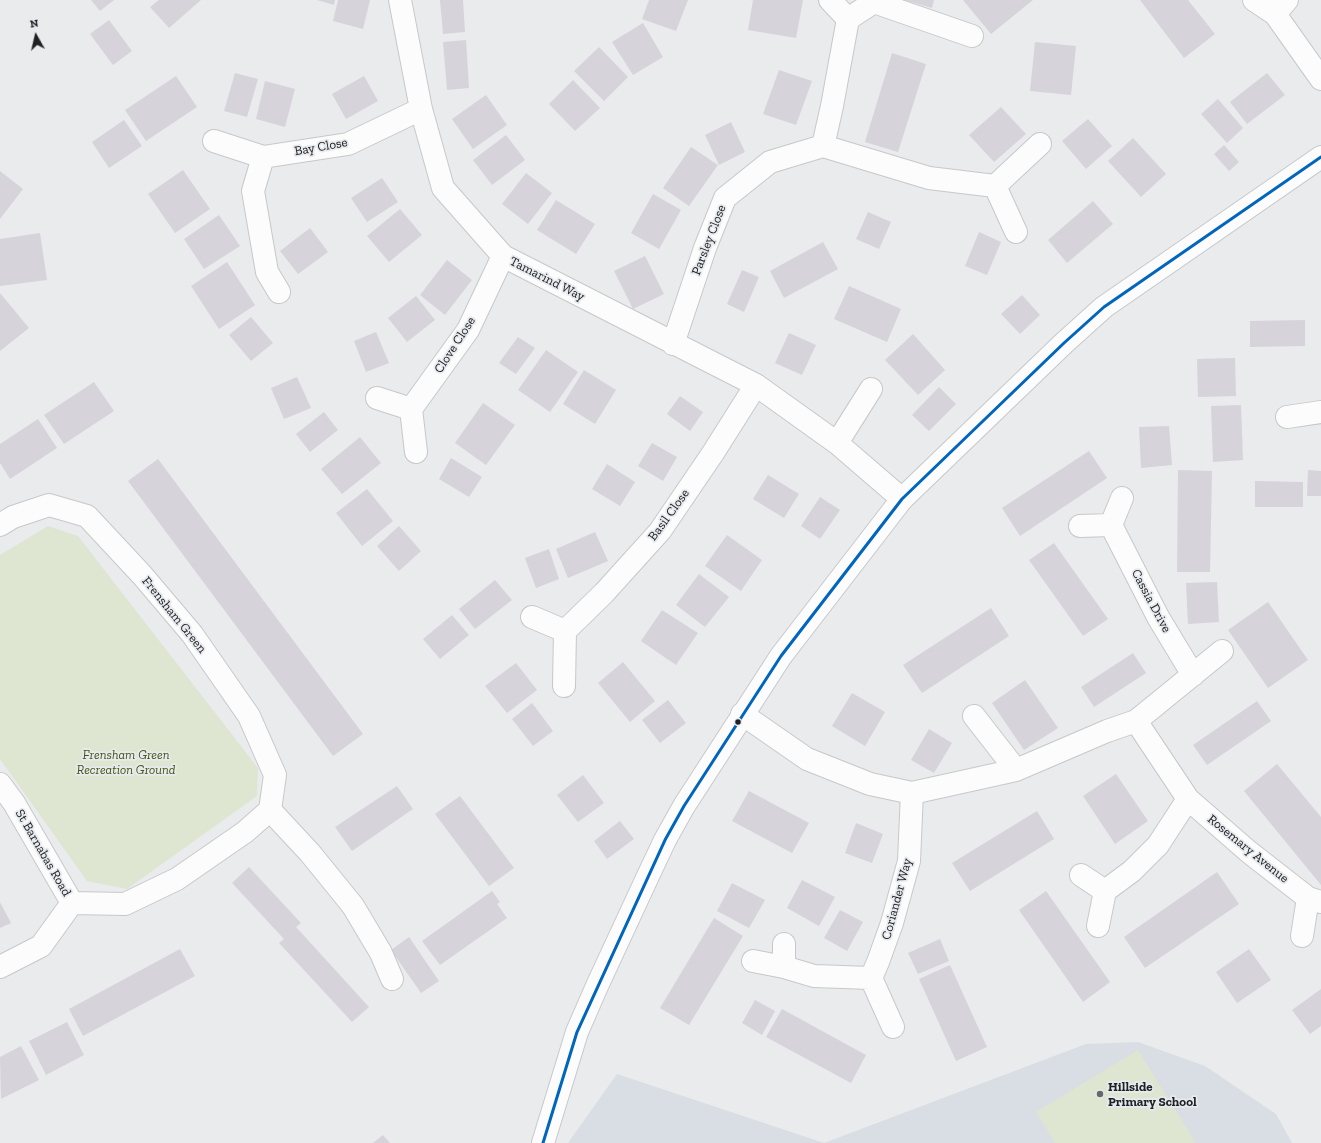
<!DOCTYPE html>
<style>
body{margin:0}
#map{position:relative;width:1321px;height:1143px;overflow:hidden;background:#e9ebed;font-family:"Zilla Slab",serif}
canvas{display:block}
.north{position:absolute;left:16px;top:16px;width:40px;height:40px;-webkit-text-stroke:3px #e7eaef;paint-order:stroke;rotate:352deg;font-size:11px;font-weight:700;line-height:16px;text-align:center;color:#202122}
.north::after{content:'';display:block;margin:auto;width:14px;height:18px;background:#202122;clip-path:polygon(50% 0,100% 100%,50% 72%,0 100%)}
</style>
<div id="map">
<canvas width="1321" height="1143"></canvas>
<div class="north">N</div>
</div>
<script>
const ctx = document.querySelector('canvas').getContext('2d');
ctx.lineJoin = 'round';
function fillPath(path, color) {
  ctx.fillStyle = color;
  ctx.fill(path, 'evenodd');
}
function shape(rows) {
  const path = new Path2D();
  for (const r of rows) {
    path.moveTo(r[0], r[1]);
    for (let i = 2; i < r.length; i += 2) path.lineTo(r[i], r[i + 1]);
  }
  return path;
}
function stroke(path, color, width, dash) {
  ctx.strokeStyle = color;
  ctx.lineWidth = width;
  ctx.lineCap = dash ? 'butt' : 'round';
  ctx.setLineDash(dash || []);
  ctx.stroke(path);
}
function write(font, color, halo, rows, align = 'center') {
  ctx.font = font + ' "Zilla Slab",serif';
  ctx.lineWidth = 3.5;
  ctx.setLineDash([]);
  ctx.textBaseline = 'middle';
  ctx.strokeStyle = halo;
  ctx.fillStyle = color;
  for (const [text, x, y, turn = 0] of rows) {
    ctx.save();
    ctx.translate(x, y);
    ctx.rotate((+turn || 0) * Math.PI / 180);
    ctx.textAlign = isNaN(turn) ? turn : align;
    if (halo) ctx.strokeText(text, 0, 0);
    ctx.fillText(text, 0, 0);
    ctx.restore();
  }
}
const built = shape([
 [1138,1042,1205,1066,1276,1114,1292,1143,568,1143,617,1074,824,1143,1086,1044]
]);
const green = shape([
 [48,526,78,536,258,768,257,796,127,889,87,881,0,759,0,555],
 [1138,1050,1196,1143,1055,1143,1036,1112]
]);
const building = shape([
 [91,0,114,0,100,11],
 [159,0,201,0,169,28,150,7],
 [317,0,335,0,334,5],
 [338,0,370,0,363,29,333,21],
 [440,0,463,0,465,32,443,34],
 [649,0,688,0,676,31,642,19],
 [753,0,803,0,796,38,748,30],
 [905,0,934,0,932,8],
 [963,0,1033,0,991,34],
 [1140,0,1188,0,1215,34,1184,58],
 [109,20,132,51,113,65,90,34],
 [643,23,663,57,633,75,612,42],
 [466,40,469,88,447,90,443,42],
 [1035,42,1076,46,1071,95,1030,91],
 [599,47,628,77,604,101,574,71],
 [892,53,926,64,898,152,865,142],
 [779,70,812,81,796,125,763,114],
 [235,73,258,79,247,117,224,111],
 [1267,73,1285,95,1247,124,1230,102],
 [176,76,197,107,146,141,125,110],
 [364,76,378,101,346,119,332,94],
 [573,80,600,108,575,131,549,104],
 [265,81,295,89,285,127,256,119],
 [486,95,507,125,473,149,452,119],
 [1218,99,1243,128,1227,143,1201,114],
 [1001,107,1026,134,994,162,969,135],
 [1088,119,1112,146,1086,169,1062,141],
 [124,120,142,146,109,168,92,142],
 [731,122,745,152,719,165,705,135],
 [506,135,525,160,492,185,473,160],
 [1133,138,1166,174,1141,197,1108,161],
 [1224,145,1239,162,1229,171,1214,154],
 [691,147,718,165,689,206,663,188],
 [183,170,210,209,175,233,148,194],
 [0,171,23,189,0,219],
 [526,173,552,193,528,224,502,204],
 [382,178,398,202,367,222,351,198],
 [653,194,681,210,659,249,631,233],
 [556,200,595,224,576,254,537,230],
 [1093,201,1113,224,1067,263,1048,240],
 [400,209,422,235,389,262,367,236],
 [868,212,891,222,879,249,856,239],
 [219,215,240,246,204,269,184,239],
 [310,228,328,252,298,274,280,251],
 [979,232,1001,242,987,275,965,266],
 [40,233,47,280,0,286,0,239],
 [823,242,838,269,784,298,770,271],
 [645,256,664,294,633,309,614,271],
 [447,260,472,280,445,315,420,295],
 [227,262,255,305,219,329,191,286],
 [742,270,759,277,744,312,727,304],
 [849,286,901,309,887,342,834,319],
 [0,293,29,328,0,351],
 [1022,295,1040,315,1020,334,1001,314],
 [416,296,435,320,407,342,388,318],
 [251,317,273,343,251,361,229,335],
 [1305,320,1305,346,1250,347,1250,321],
 [376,332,389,363,366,372,354,341],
 [789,333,816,345,802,375,775,363],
 [913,334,945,370,918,395,885,360],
 [518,337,535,348,516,374,499,363],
 [546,350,578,372,550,412,518,390],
 [1235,358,1236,396,1198,397,1197,359],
 [584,370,616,390,595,424,563,404],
 [297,377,311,408,284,419,271,388],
 [94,382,114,411,64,444,44,415],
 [939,387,956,404,929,431,912,415],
 [680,396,703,412,690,431,667,414],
 [483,403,515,425,486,465,455,443],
 [1241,405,1243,460,1213,462,1211,406],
 [324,412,338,430,310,452,296,434],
 [38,419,57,448,10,479,0,463,0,444],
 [1169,426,1172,465,1141,468,1139,427],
 [360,437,381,463,342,494,321,469],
 [652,443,677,457,663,481,638,466],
 [1089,451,1107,478,1020,536,1002,508],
 [451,458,482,477,469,497,439,479],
 [158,459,363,734,333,756,128,481],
 [607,464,635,482,620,506,592,489],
 [1178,470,1212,471,1210,572,1177,572],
 [1308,470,1321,471,1321,496,1307,496],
 [768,475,799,494,784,518,753,499],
 [1255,481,1303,482,1303,507,1255,507],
 [367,489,393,521,362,546,336,513],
 [820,497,840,510,820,539,801,526],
 [399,526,421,551,399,571,377,546],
 [595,532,608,561,568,578,556,549],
 [727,535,762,560,741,591,705,566],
 [1054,543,1108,619,1083,636,1029,560],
 [549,549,559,579,536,588,525,558],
 [699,574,729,597,705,627,676,605],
 [495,580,512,600,475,629,459,609],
 [1217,582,1219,622,1188,624,1186,583],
 [1268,602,1308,660,1268,688,1228,630],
 [991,608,1009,636,922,693,903,665],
 [662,610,698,633,676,665,641,641],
 [452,615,469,635,440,659,423,639],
 [1133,653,1146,673,1094,707,1081,687],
 [623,662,655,701,630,722,598,683],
 [516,663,537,690,507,713,485,686],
 [1025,680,1058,728,1024,750,992,703],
 [852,693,885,712,865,746,832,726],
 [668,700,686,723,660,743,642,720],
 [1257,701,1271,721,1207,765,1193,745],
 [532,703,553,731,533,746,512,719],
 [929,729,952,743,934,773,911,760],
 [1277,764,1321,817,1321,885,1244,791],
 [1116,774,1148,821,1115,844,1083,796],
 [583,775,604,803,578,822,557,795],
 [397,786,413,809,352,851,335,827],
 [749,791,809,823,792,853,732,821],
 [460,796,514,868,489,886,435,814],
 [1037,811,1054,839,970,891,952,863],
 [620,821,634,839,607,859,594,841],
 [856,823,883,834,872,863,845,853],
 [249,867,301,923,296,927,369,1007,352,1022,279,943,284,939,232,883],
 [1217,872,1239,904,1145,968,1124,937],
 [802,880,835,897,819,926,787,908],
 [732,883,765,900,749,928,717,911],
 [492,891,500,902,497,904,507,918,440,965,422,941],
 [1046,891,1110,982,1083,1002,1019,910],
 [0,902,11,923,0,928],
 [840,910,863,922,847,951,824,938],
 [714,918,743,936,689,1025,660,1008],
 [409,937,439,981,421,993,391,950],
 [940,939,949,961,918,974,908,953],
 [180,949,195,976,83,1036,69,1009],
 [1249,949,1271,980,1237,1003,1216,972],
 [950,965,987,1047,956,1061,919,979],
 [1321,989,1321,1026,1310,1034,1292,1010],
 [755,1000,775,1011,762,1035,742,1023],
 [782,1009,866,1055,851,1083,766,1037],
 [67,1022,84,1055,46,1075,29,1041],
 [21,1046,39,1080,1,1099,0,1057],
 [383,1135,390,1143,373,1143]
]);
const minor = shape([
 [400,0,421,109,443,188,503,256,756,385,837,443,902,499],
 [1254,0,1275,14,1321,79],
 [1275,14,1287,0],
 [848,19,874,2,972,36],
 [214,141,263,157,348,144,421,109],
 [823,146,832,106,848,19,830,0],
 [263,157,253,191,267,272,279,292],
 [995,186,1040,144],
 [673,344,705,248,725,198,770,162,823,146,929,178,995,186,1016,232],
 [377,398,411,409,468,330,503,256],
 [411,409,416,452],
 [1287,417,1321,412],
 [837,443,871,389],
 [0,525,13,517,49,505,87,516,142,575,192,634,249,716,275,775,270,810,245,832,177,879,125,904,72,903],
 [1111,525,1122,498],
 [1080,526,1111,525,1158,617,1193,675],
 [532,617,565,631],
 [564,686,565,631,604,593,660,531,713,453,756,385],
 [742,714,807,759,870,784,912,793,1016,770,1107,731,1136,721,1222,651],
 [974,716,1016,770],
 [1136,721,1188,799,1249,852,1308,898,1321,902],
 [0,784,14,803,72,903],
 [270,810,310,853,353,906,381,953,392,979],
 [1081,875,1105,891,1132,871,1158,845,1188,799],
 [1098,926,1105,891],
 [1302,936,1308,898],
 [753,961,784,967,814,976,871,978,878,962,892,923,909,861,912,793],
 [0,967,41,946,72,903],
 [784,967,784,944],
 [871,978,893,1027]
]);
const tertiary = shape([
 [543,1143,577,1032,597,986,648,876,665,840,684,806,781,656,902,499,1064,343,1104,307,1321,157]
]);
const bus1 = shape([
 [543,1143,577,1032,665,840,684,806,781,656,902,499,1064,343,1104,307,1321,157]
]);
const markers = [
 [738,722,3.5,"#202122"],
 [1100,1094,4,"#666869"]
];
const streetNames = [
 ["Bay Close",321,147,-10],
 ["Parsley Close",709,240,-69],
 ["Tamarind Way",547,279,27],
 ["Clove Close",455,345,-57],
 ["Basil Close",669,515,-54],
 ["Cassia Drive",1151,601,62],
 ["Frensham Green",174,615,51],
 ["Rosemary Avenue",1248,849,39],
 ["St Barnabas Road",43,853,60],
 ["Coriander Way",897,899,-75]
];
const parkNames = [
 ["Frensham Green",126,755],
 ["Recreation Ground",126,770]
];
const poiNames = [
 ["Hillside",1108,1087],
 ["Primary School",1108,1102]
];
fillPath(built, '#d9dee4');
fillPath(green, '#dee6d2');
fillPath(building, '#d7d3db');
stroke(minor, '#c7c8ca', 24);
stroke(tertiary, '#c7c8ca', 24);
stroke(minor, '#fcfcfc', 22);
stroke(tertiary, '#fcfcfc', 22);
stroke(bus1, '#0065bd', 3);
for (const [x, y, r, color] of markers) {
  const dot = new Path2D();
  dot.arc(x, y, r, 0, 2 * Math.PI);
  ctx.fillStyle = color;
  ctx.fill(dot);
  stroke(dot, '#e7eaef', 1.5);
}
write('13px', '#202122', '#e7eaef', streetNames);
write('italic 13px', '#46550f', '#e7eaef', parkNames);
write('bold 13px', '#202122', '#e7eaef', poiNames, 'left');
</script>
